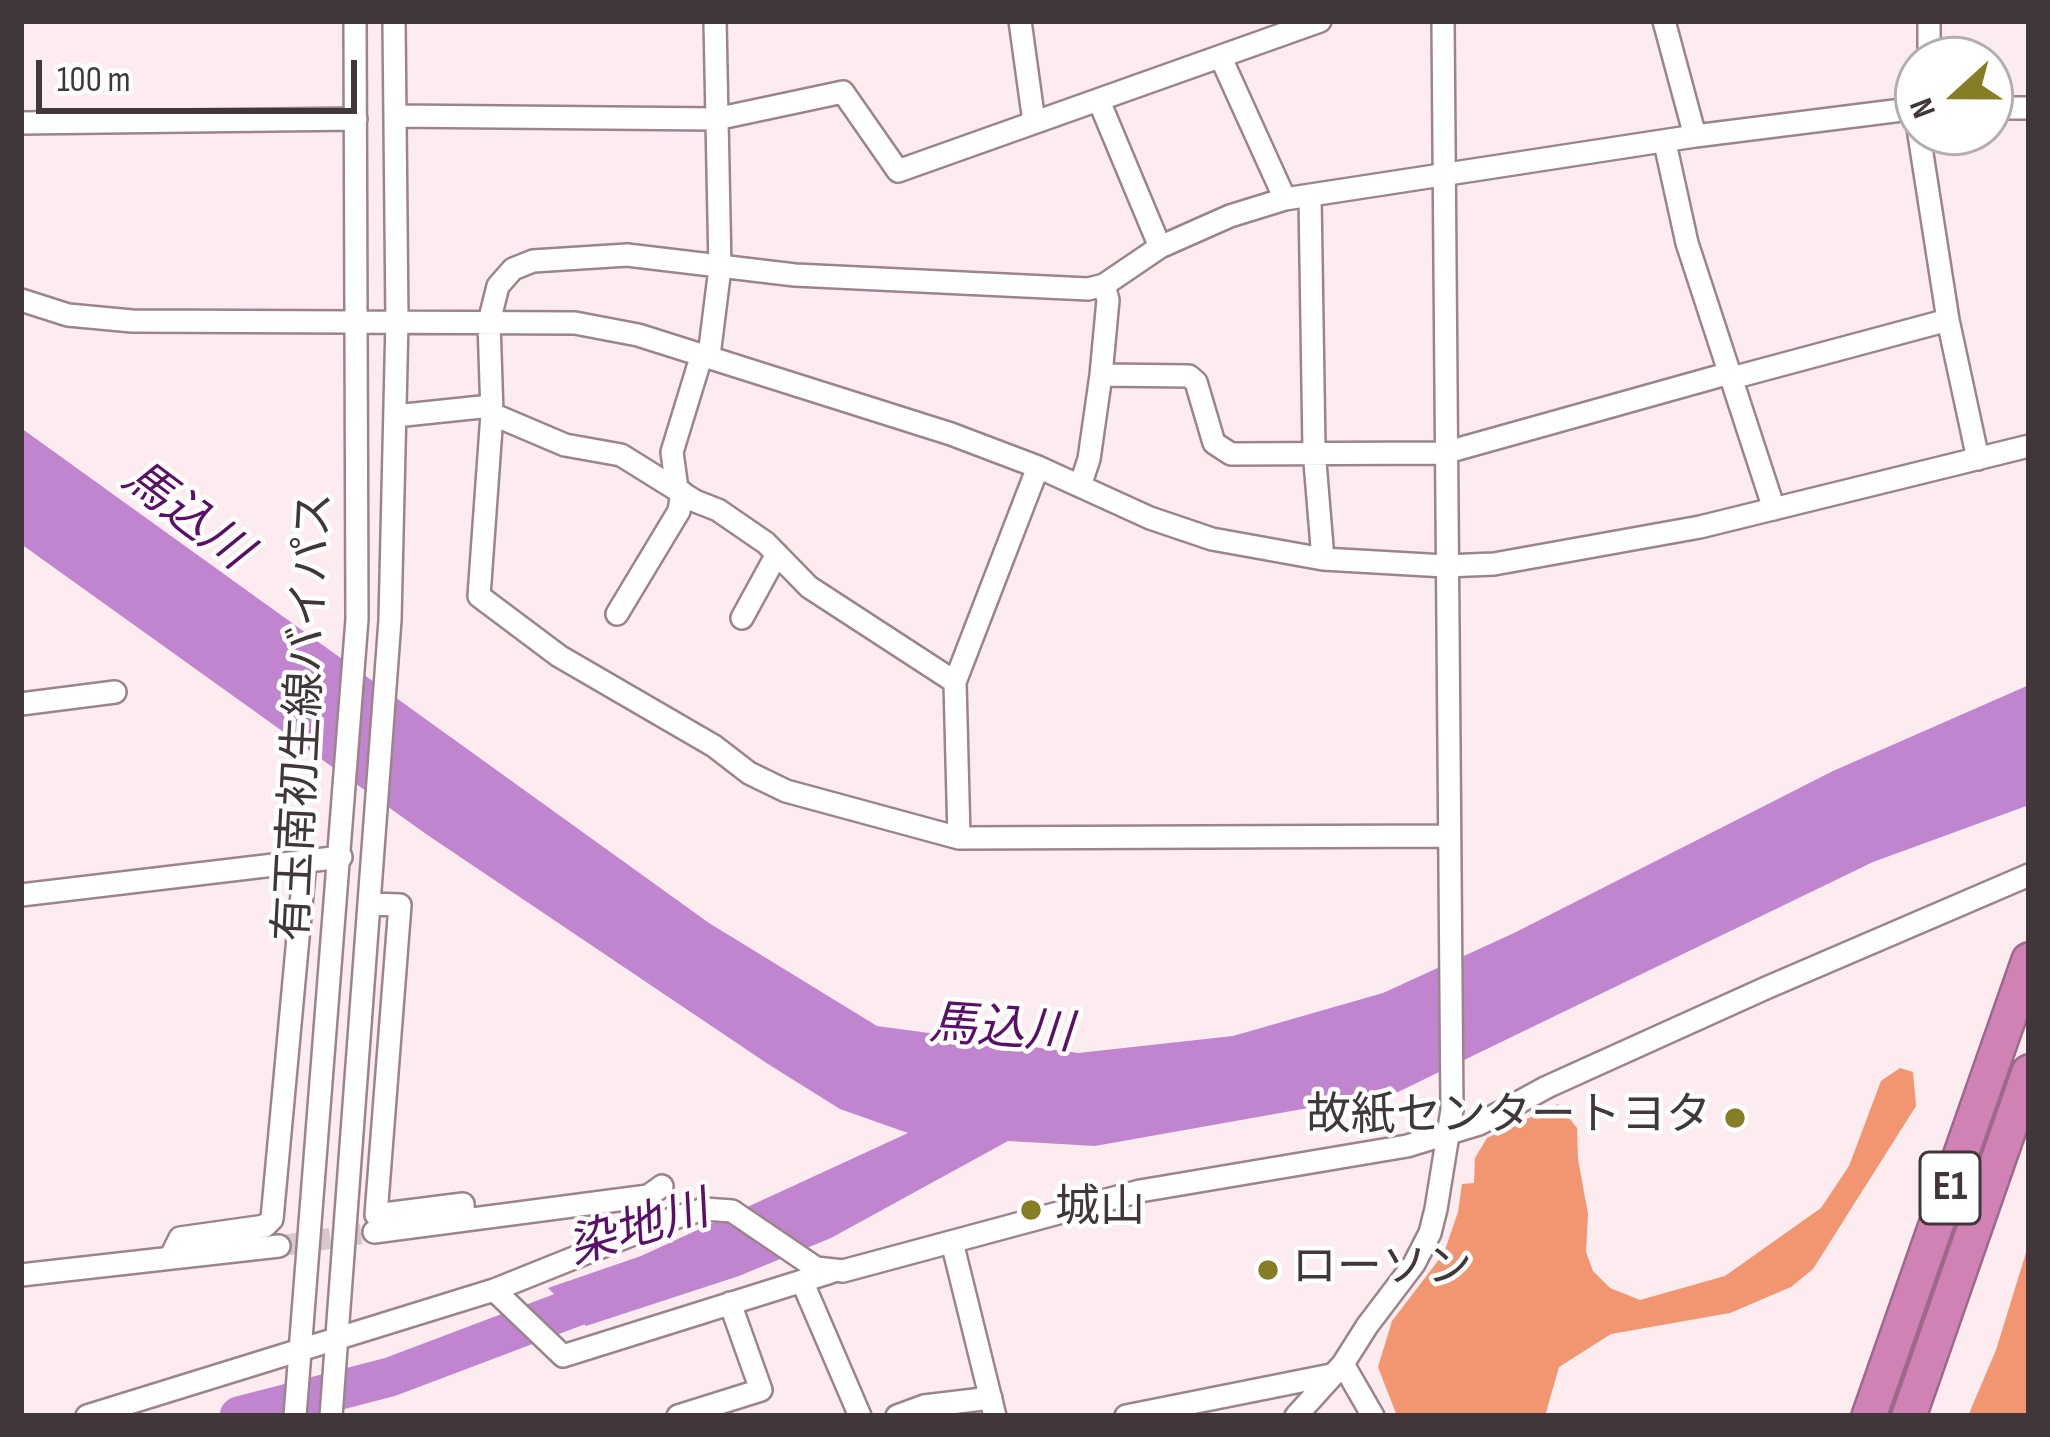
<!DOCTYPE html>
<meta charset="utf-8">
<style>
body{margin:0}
#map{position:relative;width:2050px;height:1437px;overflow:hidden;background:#fcecf0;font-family:"Sofia Sans Condensed",sans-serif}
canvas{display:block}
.frame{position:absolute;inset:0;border:24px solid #41373a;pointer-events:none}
.north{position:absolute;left:1894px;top:36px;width:120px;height:120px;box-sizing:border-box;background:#fff;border:3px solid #b3afb0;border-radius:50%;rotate:249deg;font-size:33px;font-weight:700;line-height:48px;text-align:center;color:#41373a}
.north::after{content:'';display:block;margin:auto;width:42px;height:54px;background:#867e25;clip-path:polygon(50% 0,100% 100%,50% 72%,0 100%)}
.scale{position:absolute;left:36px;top:60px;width:321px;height:54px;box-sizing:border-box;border:6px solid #41373a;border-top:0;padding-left:15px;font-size:36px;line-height:42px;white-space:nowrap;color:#41373a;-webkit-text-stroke:9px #fff;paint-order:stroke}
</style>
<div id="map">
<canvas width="2050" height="1437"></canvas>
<div class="frame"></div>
<div class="north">N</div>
<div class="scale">100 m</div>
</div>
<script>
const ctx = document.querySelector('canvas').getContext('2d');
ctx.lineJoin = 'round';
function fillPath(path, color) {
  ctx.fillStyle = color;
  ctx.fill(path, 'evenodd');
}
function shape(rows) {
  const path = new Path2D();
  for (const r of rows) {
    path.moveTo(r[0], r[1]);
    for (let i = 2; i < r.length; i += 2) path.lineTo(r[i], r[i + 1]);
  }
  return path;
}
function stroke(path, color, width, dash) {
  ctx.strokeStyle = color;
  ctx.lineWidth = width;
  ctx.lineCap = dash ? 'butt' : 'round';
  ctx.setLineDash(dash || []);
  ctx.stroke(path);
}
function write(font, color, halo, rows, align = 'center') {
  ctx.font = font + ' "Sofia Sans Condensed","Noto Sans JP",sans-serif';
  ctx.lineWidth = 9;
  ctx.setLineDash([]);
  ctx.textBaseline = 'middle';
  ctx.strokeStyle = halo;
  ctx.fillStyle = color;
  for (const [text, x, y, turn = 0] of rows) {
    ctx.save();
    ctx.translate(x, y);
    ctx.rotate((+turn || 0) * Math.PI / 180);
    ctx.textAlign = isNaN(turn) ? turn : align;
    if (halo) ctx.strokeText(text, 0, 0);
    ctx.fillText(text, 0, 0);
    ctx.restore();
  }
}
const forest = shape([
 [1900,1068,1913,1072,1916,1106,1813,1269,1791,1287,1730,1313,1611,1334,1559,1367,1545,1416,1397,1416,1378,1367,1392,1321,1444,1253,1458,1212,1462,1184,1474,1183,1475,1158,1487,1138,1558,1104,1577,1128,1578,1159,1588,1214,1586,1252,1593,1271,1610,1288,1640,1300,1725,1276,1821,1208,1849,1166,1881,1081],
 [2029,1243,2029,1416,1968,1416,1996,1350]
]);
const water = shape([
 [21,428,709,923,877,1026,1078,1053,1233,1036,1383,993,1514,933,1833,771,2029,685,2029,805,1873,862,1398,1092,1095,1146,1008,1141,831,1238,739,1276,586,1326,548,1288,641,1256,908,1133,840,1109,768,1064,426,834,21,544]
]);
const river = shape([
 [239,1416,390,1377,615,1292]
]);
const minorTunnel = shape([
 [279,1246,374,1232]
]);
const minor = shape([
 [1020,21,1034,122],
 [1664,21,1695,136],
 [1221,58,1285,199],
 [1929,60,1929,21],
 [1099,101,1160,247],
 [1990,108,2029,108],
 [1915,109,1948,320,1978,459],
 [395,116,716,119,843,92,898,171,1320,21],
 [21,123,356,119],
 [1665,143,1687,243,1774,509],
 [1310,196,1314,450,1323,559],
 [21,300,68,315,132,321,575,323,638,335,951,434,1038,467,1150,518,1212,539,1323,559,1445,566,1494,564,1700,527,2029,446],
 [709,356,720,268,715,21],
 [1101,375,1189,376,1196,382,1214,443,1231,454,1444,453,1730,373],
 [1732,378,1948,320],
 [492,414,565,445,621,455,695,501,718,510,766,543,809,587,955,682],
 [395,416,491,406],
 [1080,486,1089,459,1101,375,1108,300,1104,285],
 [677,489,672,452,702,354],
 [617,614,679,511,682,492],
 [742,618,777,554],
 [21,704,115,692],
 [1449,836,959,838,786,791,749,773,714,746,559,656,479,596,492,414,489,322,498,286,513,269,533,261,627,255,795,275,1088,289,1104,285,1160,247,1230,216,1285,199,1695,136,1918,108],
 [959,838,955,682,1038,467],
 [21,895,341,857],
 [370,904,400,905,376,1215,463,1204,464,1220],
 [374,1232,648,1196,662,1186],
 [952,1242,995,1416],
 [171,1256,180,1238,265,1226,272,1219,305,862],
 [21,1275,279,1246],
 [802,1281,860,1416],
 [494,1290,563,1356,831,1272],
 [1343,1364,1373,1416],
 [87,1416,494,1290,671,1219,704,1209,732,1211,816,1268,843,1271,1140,1191,1407,1146,1479,1124,1547,1087,1766,988,2029,875],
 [295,1416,357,619,355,21],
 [331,1416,390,620,397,321,394,21],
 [678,1416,761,1390,730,1303],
 [897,1416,924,1406,991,1398],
 [1126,1416,1331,1375],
 [1296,1416,1343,1364,1367,1326,1414,1264,1430,1233,1436,1209,1452,1110,1443,21]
]);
const highway = shape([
 [1869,1416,2029,960],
 [1909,1416,2029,1072]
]);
const markers = [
 [1735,1118,12,"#867e25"],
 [1031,1210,12,"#867e25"],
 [1268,1270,12,"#867e25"]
];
const shields = [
 [1950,1188,60]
];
const shieldNames = [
 ["E1",1950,1188]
];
const streetNames = [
 ["有玉南初生線バイパス",306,717,-87]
];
const poiNames = [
 ["故紙センタートヨタ",1711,1118,"right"],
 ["城山",1055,1210],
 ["ローソン",1292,1270]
];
const waterNames = [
 ["馬込川",185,517,37],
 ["馬込川",1001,1031,4],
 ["染地川",639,1231,-17]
];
fillPath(forest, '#f29671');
fillPath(water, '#c085ce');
stroke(river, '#c085ce', 39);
stroke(minorTunnel, '#d7c8cc', 21, [21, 10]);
stroke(minor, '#9c858a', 26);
stroke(highway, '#9e688a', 38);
stroke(minor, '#fff', 21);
stroke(highway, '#d082b5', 33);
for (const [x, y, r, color] of markers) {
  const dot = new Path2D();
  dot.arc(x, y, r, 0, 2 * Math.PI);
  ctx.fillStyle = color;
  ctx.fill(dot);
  stroke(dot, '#fff', 4.5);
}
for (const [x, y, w] of shields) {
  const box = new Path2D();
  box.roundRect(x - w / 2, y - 36, w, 72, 9);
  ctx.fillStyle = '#fff';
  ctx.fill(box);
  stroke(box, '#41373a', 3);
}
write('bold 42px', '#41373a', null, shieldNames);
write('45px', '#41373a', '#fff', streetNames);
write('45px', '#41373a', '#fff', poiNames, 'left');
write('italic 48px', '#5b0f6a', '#fff', waterNames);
</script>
